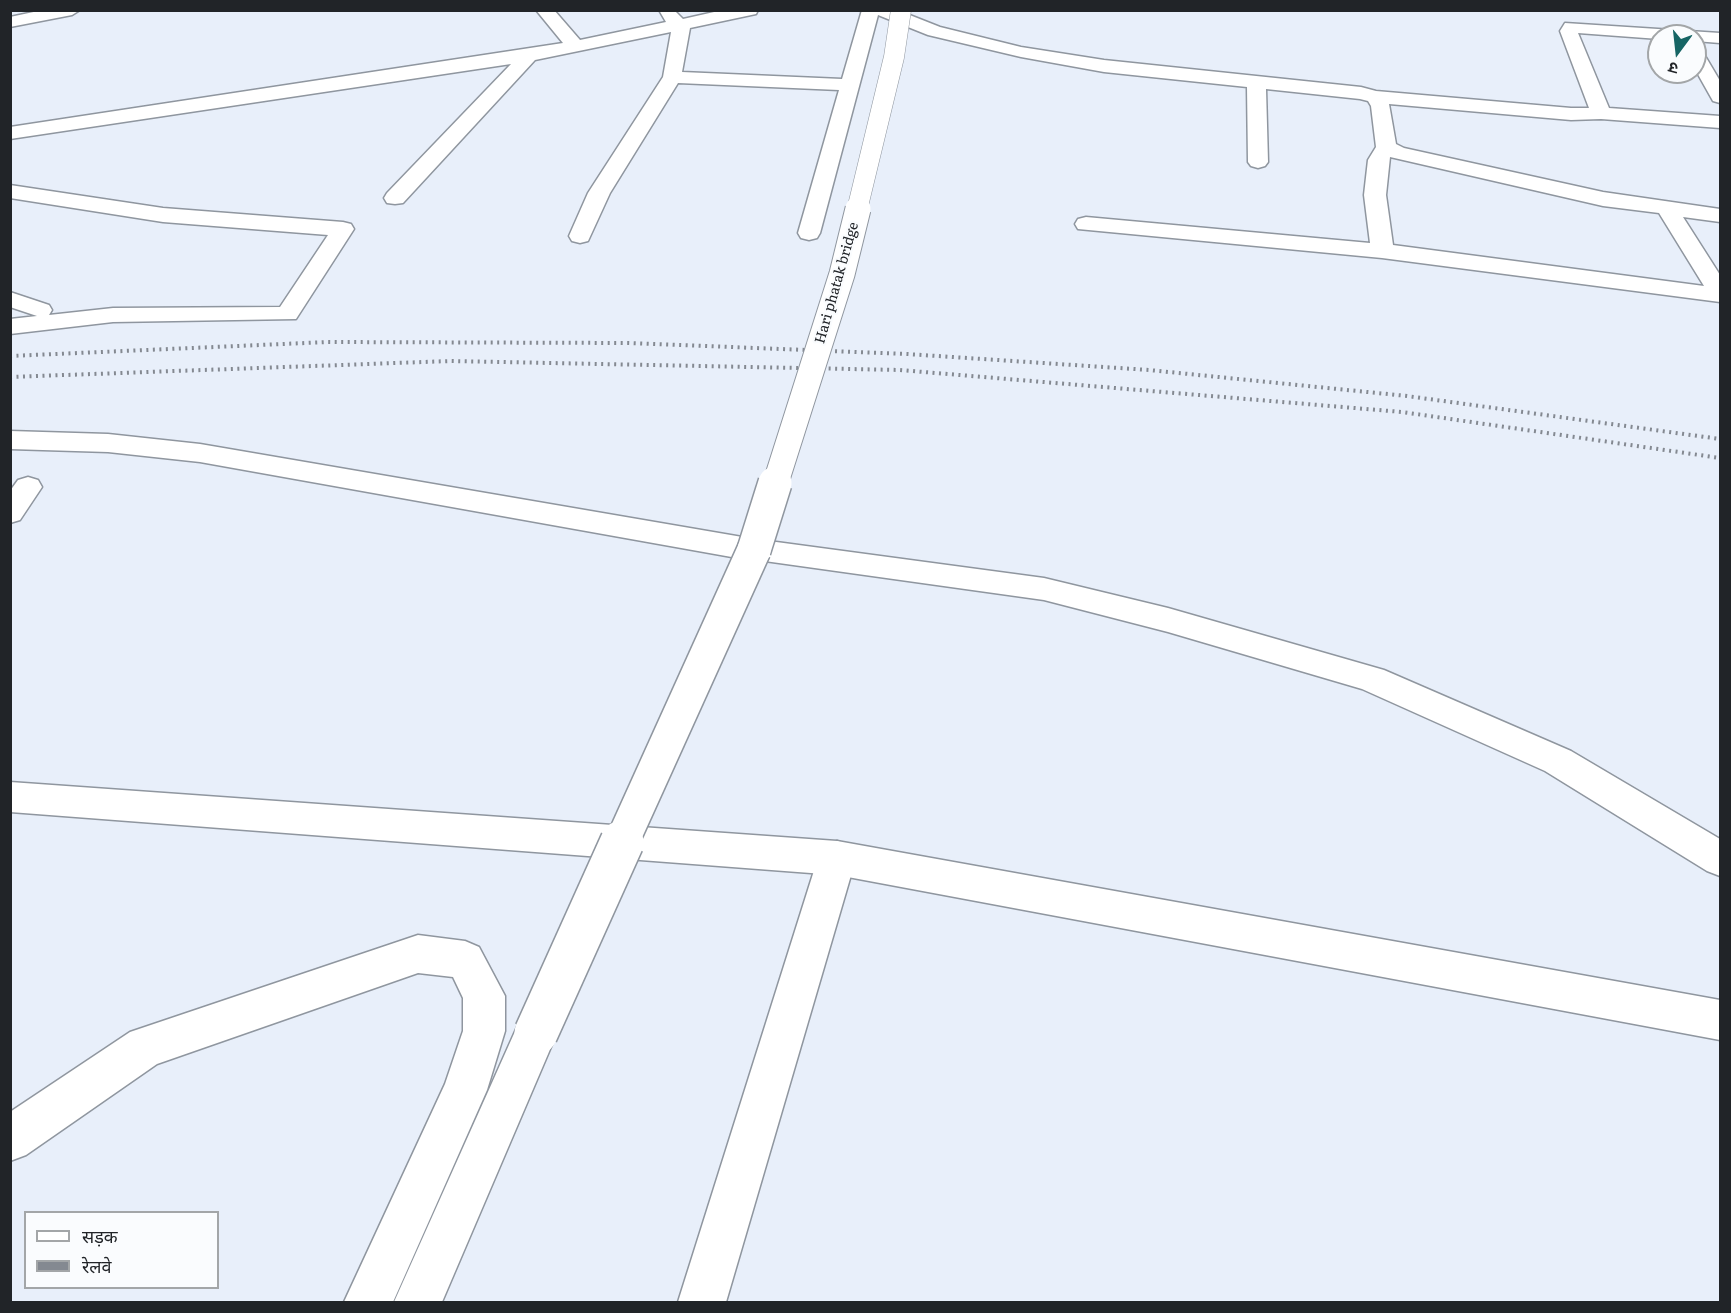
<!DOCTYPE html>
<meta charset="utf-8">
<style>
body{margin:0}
#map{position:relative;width:1731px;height:1313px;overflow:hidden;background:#e8effa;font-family:Literata,"Noto Sans Devanagari",serif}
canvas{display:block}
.frame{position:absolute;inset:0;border:12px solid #212428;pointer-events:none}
.legend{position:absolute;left:24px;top:1211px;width:195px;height:78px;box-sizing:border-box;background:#fafcfe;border:2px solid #a3a6a8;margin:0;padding:8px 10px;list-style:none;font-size:18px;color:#212428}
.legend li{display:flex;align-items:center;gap:12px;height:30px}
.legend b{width:30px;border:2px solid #a3a6a8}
.north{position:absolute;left:1647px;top:24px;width:60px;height:60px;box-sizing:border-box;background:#fafcfe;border:2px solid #a3a6a8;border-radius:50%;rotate:195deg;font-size:16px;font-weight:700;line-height:24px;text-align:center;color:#212428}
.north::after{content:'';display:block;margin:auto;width:21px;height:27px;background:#166565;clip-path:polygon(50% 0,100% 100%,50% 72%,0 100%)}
</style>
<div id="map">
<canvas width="1731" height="1313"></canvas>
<div class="frame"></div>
<ul class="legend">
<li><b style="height:8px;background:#fff"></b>सड़क</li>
<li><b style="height:8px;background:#848991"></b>रेलवे</li>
</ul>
<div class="north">उ</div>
</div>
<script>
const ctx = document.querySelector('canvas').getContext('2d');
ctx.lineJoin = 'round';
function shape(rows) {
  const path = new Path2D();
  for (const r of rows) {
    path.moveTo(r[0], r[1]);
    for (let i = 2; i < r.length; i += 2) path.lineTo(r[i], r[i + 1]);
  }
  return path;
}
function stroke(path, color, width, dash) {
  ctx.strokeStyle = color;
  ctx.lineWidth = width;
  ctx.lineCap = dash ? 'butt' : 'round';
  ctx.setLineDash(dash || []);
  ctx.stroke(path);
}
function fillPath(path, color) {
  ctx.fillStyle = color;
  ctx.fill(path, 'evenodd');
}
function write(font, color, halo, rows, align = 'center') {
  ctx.font = font + ' Literata,serif';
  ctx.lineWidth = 4.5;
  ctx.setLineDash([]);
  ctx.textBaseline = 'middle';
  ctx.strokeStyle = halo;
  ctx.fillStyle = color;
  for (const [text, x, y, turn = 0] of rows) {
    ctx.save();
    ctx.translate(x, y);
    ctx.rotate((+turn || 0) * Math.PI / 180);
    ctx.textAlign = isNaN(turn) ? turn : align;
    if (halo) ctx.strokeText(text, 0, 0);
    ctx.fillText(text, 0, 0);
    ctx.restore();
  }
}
const minor = shape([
 [536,10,554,10,580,40,666,22,659,10,674,10,683,19,723,10,758,10,756,14,690,28,682,72,842,79,862,10,897,10,940,27,1021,47,1104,60,1361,87,1376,91,1571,108,1589,108,1560,31,1565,23,1720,33,1720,43,1695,41,1695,36,1659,36,1659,39,1578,33,1609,108,1720,116,1720,128,1601,119,1571,120,1389,104,1396,144,1404,148,1603,192,1720,209,1720,222,1683,217,1720,275,1720,302,1382,258,1078,229,1075,224,1078,219,1086,217,1370,243,1364,195,1368,160,1376,147,1371,106,1368,101,1360,99,1266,89,1268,162,1265,166,1258,168,1251,166,1248,162,1247,87,1104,72,1021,57,928,35,878,15,820,233,817,238,809,240,801,238,798,233,839,90,678,83,610,193,588,241,580,243,572,241,569,236,588,193,663,77,671,32,535,60,403,203,395,204,387,203,384,198,387,193,511,64,10,139,10,127,563,43,536,10],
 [1390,157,1603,206,1659,213,1704,286,1393,245,1386,195,1390,157],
 [1695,48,1701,49,1720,81,1720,103,1713,101,1695,69,1695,48],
 [10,185,163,208,343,222,351,224,354,229,296,319,113,322,10,334,10,319,37,316,10,307,10,292,49,305,52,310,49,315,113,308,280,307,328,235,163,222,10,198,10,185],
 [28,477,38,480,42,487,20,520,10,523,10,491,18,480,28,477],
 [754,539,1044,578,1168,608,1384,670,1571,751,1720,839,1720,876,1707,871,1545,771,1362,689,1168,632,1044,600,743,558,739,550,743,542,754,539],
 [837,841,850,846,856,858,726,1302,678,1302,818,858,824,846,837,841],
 [418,935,465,941,479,947,505,996,505,1031,487,1090,393,1302,344,1302,445,1084,463,1031,463,998,453,977,418,973,157,1064,26,1155,10,1161,10,1112,130,1032,418,935]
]);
const tertiary = shape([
 [10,782,837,841,1720,1000,1720,1040,837,875,10,812,10,782],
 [536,1012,551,1018,557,1033,442,1302,394,1302,521,1018,536,1012]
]);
const primary = shape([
 [43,10,80,10,72,15,10,27,10,17,43,10],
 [10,431,108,434,200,444,754,539,765,542,769,550,765,558,754,561,200,462,108,452,10,449,10,431]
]);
const rail = shape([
 [10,356,328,342,629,343,907,354,1149,370,1407,396,1720,439],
 [10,377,451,361,900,370,1402,412,1720,458]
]);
const tertiaryBridgeFar1 = shape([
 [621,844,754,550]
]);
const tertiaryBridge = shape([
 [536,1033,622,842]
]);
const primaryBridgeFar2 = shape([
 [857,210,894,57,901,10]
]);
const primaryBridgeFar1 = shape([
 [775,485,842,274,858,209]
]);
const primaryBridge = shape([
 [754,550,775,483]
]);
const farStreetnames = [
 ["Hari phatak bridge",837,283,-74]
];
stroke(minor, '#8f969f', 3);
stroke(tertiary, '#8f969f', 3);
stroke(primary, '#8f969f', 3);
fillPath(minor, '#fff');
fillPath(tertiary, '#fff');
fillPath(primary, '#fff');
stroke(rail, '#848991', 4, [2, 4.5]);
stroke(tertiaryBridgeFar1, '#8f969f', 36, []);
stroke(tertiaryBridge, '#8f969f', 46, []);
stroke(primaryBridgeFar2, '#8f969f', 21, []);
stroke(primaryBridgeFar1, '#8f969f', 27, []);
stroke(primaryBridge, '#8f969f', 36, []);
stroke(tertiaryBridgeFar1, '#fff', 33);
stroke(tertiaryBridge, '#fff', 43);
stroke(primaryBridgeFar2, '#fff', 20);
stroke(primaryBridgeFar1, '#fff', 25);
stroke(primaryBridge, '#fff', 33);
write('14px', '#212428', '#fafcfe', farStreetnames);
</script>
